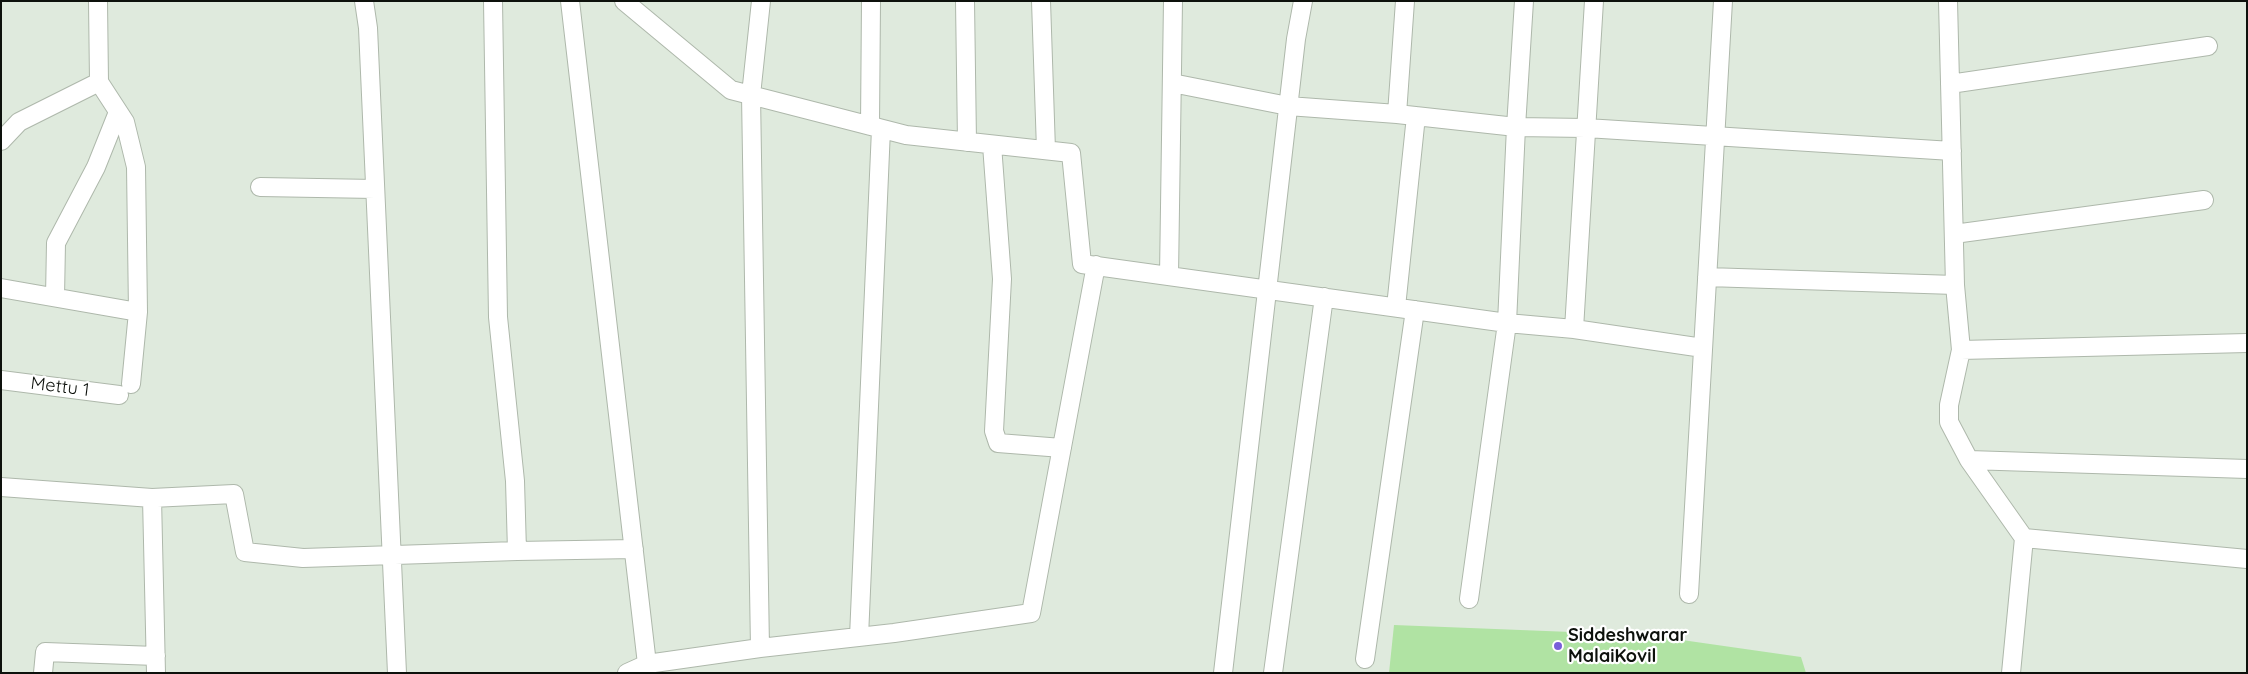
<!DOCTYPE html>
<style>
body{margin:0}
#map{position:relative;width:2248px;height:674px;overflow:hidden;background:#dfeadd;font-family:Quicksand,sans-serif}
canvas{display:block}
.frame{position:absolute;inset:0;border:2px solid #0d110c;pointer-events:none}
</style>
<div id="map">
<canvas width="2248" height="674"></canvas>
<div class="frame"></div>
</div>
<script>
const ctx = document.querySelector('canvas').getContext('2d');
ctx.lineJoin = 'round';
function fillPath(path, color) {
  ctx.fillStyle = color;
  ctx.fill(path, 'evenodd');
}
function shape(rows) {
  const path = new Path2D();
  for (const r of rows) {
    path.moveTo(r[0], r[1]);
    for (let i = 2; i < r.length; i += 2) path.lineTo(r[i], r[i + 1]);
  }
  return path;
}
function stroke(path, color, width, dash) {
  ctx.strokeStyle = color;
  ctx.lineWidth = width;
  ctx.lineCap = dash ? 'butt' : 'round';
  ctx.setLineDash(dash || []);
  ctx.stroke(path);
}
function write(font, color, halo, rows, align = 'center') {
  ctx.font = font + ' Quicksand,sans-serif';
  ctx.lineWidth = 4.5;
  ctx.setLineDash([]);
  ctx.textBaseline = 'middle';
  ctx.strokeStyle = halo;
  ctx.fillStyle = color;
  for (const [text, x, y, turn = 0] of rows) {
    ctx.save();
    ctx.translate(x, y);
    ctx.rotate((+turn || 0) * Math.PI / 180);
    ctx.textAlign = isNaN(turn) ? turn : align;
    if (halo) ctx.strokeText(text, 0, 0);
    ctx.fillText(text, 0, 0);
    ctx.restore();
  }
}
const building = shape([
 [1394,625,1647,635,1801,657,1806,673,1389,673]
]);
const minor = shape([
 [98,1,99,82,125,122,136,167,138,312,131,384],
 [364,1,368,28,397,673],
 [570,1,647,664],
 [624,1,731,90,906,135,1071,153,1082,264,1507,323,1516,127,1586,128,1952,151],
 [761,1,751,95,760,648,894,633,1031,613,1096,265],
 [965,1,967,142],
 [1041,1,1046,150],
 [1948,1,1955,285,1961,350,1949,405,1949,422,1969,460],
 [1172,83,1288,106,1397,114,1405,1],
 [1950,84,2208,46],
 [1397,114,1516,127,1524,1],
 [870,126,871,1],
 [1,141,19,122,99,82],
 [992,145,1002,279,994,431,998,443,1062,448],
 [260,187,375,189],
 [1954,234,2204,200],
 [1169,276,1173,1],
 [1707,277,1955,285],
 [1,288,138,312],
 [55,297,56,243,96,167,118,112],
 [1396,307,1416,116],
 [1574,329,1703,348],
 [1961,350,2247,343],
 [1,380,119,395],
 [1,487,152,498,234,494,245,552,303,558,517,551,515,481,498,317,493,1],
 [152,498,156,673],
 [2024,538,2247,559],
 [517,551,634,549],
 [1689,594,1723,1],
 [1469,599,1507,323,1574,329,1594,1],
 [859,637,881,129],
 [1365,659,1415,310],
 [43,673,45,652,156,656],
 [627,673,647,664,760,648],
 [1223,673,1296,39,1303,1],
 [1273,673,1324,297],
 [2011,673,2024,538,1969,460,2247,469]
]);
const markers = [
 [1558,646,5,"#785ed9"]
];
const streetNames = [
 ["Mettu 1",60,387,7]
];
const poiNames = [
 ["Siddeshwarar",1568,636],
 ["MalaiKovil",1568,657]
];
fillPath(building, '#b0e3a3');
stroke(minor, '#aeb8ab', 20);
stroke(minor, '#fff', 18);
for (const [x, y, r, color] of markers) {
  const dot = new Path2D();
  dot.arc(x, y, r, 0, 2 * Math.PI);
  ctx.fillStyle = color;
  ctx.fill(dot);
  stroke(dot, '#fff', 2);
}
write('18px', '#0d110c', '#fff', streetNames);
write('bold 18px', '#0d110c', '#fff', poiNames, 'left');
</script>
